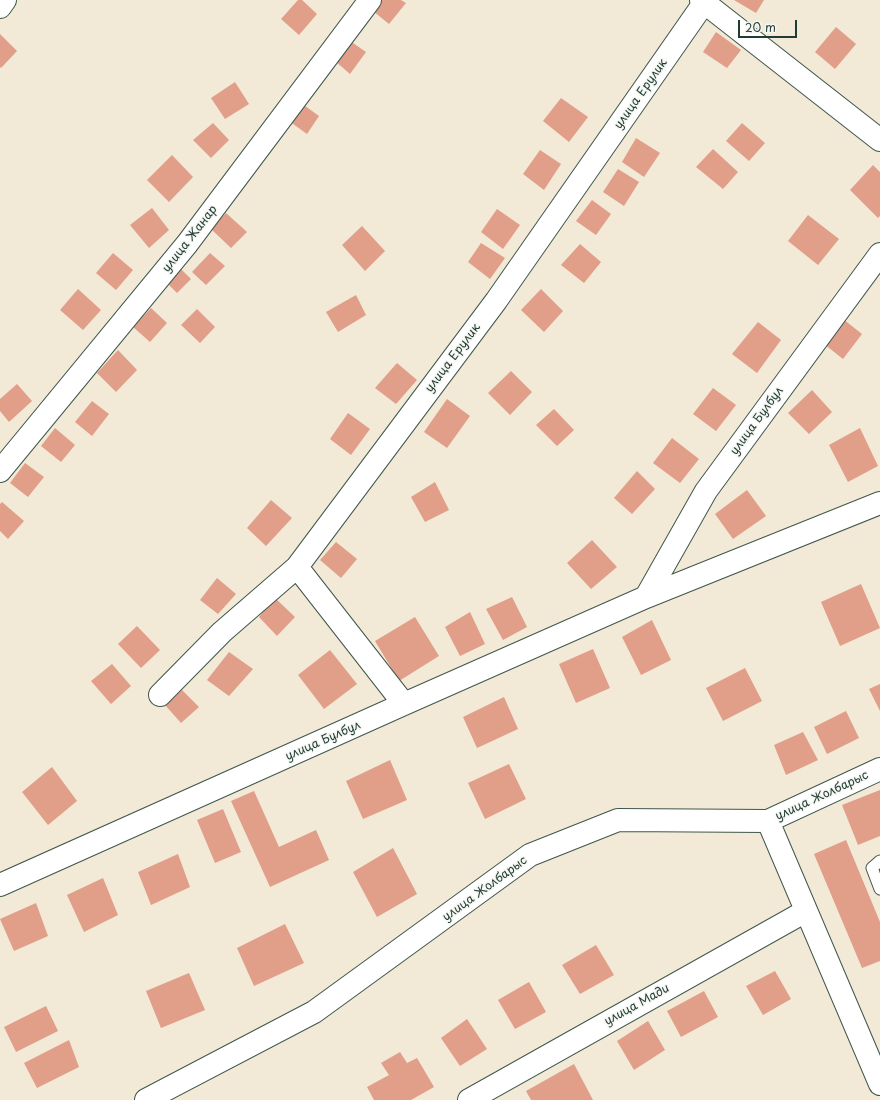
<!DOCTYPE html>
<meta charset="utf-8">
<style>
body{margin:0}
#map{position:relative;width:880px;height:1100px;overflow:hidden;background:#f2e9d6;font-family:"Playpen Sans",sans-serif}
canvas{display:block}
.scale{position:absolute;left:738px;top:20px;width:59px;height:18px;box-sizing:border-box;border:2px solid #1f3d34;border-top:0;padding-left:5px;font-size:12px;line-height:14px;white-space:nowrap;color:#1f3d34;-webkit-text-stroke:3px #f6f6f2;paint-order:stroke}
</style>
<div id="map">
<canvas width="880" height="1100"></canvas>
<div class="scale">20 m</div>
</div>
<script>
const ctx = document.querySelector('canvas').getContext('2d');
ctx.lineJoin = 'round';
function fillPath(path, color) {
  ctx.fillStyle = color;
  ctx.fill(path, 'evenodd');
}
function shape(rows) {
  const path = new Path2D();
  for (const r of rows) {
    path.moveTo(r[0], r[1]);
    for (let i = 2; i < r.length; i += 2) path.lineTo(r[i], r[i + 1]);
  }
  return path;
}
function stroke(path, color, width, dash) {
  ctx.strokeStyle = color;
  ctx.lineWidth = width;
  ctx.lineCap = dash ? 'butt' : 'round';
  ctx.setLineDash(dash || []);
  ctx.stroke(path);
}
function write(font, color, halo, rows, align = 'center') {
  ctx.font = font + ' "Playpen Sans",sans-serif';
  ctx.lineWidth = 3;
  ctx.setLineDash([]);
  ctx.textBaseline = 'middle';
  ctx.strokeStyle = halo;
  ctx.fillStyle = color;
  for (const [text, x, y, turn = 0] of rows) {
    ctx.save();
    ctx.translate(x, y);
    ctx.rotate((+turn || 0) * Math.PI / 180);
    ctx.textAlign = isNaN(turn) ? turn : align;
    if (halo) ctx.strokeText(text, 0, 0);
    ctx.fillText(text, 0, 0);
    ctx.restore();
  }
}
const building = shape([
 [298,0,302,0,317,14,299,35,281,19],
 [382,0,401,0,406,3,389,24,373,11],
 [734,0,764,0,756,13],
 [836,27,856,44,835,69,815,52],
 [716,32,741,50,727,68,703,52],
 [0,34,17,51,1,68,0,67],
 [350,41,366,52,350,74,335,61],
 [235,82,249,104,225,119,211,98],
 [561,98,588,117,569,142,543,121],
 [301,103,319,116,307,134,289,121],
 [213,123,229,140,211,158,193,140],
 [742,123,765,143,749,161,726,141],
 [636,138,660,153,644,177,622,162],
 [713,149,738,172,723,189,696,167],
 [540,150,561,164,544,190,523,174],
 [172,155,193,177,169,202,147,180],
 [873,165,880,172,880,216,878,218,850,190],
 [618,169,639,182,624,206,603,192],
 [592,200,611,214,596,235,576,221],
 [152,208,169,230,149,248,130,225],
 [497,209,520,225,503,249,481,232],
 [226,213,247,232,231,248,211,229],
 [808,215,839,239,818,265,788,241],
 [362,226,385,251,365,271,342,245],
 [481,243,505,258,490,279,468,262],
 [580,244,601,262,584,283,561,265],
 [113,253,133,270,116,290,96,273],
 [210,253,225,266,206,285,192,272],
 [179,267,191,279,177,293,166,282],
 [78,289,101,310,83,330,60,310],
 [541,289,563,311,544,332,521,310],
 [356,295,366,315,338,332,326,312],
 [151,308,167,323,150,342,133,327],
 [197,309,215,327,200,343,181,325],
 [843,319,862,334,843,359,824,344],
 [758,322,781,340,757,373,732,354],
 [118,350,137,370,116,392,97,373],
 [397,363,417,380,396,404,375,388],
 [511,371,532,392,510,415,488,393],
 [17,384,32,401,9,422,0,411,0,399],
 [713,388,736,405,716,431,693,414],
 [812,390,832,412,809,434,788,413],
 [447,399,470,416,447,448,424,432],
 [92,401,109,414,92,436,75,422],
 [554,409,574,430,557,446,536,425],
 [348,413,370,429,351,455,330,439],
 [55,428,75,445,61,462,41,446],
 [860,428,878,466,848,482,829,445],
 [672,438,699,459,680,483,653,463],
 [25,463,44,477,28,497,10,483],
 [637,471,655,489,632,514,614,498],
 [435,482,449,510,425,522,411,497],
 [747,490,766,516,733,539,715,514],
 [271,500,292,518,266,546,247,528],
 [2,502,24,521,8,539,0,531,0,504],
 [592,540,617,567,591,589,567,563],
 [336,542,357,559,341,578,320,560],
 [217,578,236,594,218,614,200,600],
 [861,584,880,628,840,646,821,602],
 [512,597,527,627,503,640,486,609],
 [275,598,295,617,277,636,259,617],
 [470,612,485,644,460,656,445,627],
 [415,617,439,656,399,681,375,641],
 [652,620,671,660,641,675,622,637],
 [137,626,160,650,141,668,118,644],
 [593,649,610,688,576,703,559,664],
 [330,650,357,684,324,709,298,675],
 [229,652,253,669,229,696,207,680],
 [112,664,131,686,111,704,91,681],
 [745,668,762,701,723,721,706,688],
 [880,684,880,711,869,689],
 [182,690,199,707,181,723,165,705],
 [504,697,518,729,477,748,463,717],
 [846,711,859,738,827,754,814,727],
 [803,732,818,760,786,775,774,745],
 [390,760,407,800,363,819,346,781],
 [509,764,526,799,485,819,468,783],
 [52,767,77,801,48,825,22,792],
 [880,790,880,836,858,845,842,805],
 [254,791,279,847,316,830,329,860,270,887,231,801],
 [223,809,241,852,215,863,197,820],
 [846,840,880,922,880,961,862,968,814,854],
 [393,848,417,894,377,917,353,872],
 [178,854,190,887,151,905,138,872],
 [103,878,118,915,84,932,67,895],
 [36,903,48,936,14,951,0,919],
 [285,924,304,963,254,986,237,948],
 [596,945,614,975,580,994,562,965],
 [775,971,791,999,763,1015,746,986],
 [189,973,205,1010,161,1028,146,991],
 [529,982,546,1012,515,1029,498,1000],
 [704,991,718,1017,681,1037,667,1011],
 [46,1006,58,1031,16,1052,4,1027],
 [467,1019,487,1049,460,1066,441,1038],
 [648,1021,665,1050,634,1070,617,1041],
 [69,1040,79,1067,37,1088,24,1063],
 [400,1052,407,1063,417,1058,434,1087,411,1100,374,1100,367,1087,389,1075,381,1063],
 [574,1064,593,1100,531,1100,526,1091]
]);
const service = shape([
 [880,861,872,868,880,889]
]);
const minor = shape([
 [0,7,5,0],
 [0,471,187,244,370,0],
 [646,597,706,491,880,254],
 [160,695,222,632,297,567],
 [404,704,297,567,496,301,704,3],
 [768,821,880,1084],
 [0,885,404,704,646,597,880,503],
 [146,1100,314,1012,530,855,618,820,768,821,880,769],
 [469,1100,806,911]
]);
const tertiary = shape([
 [701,0,880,140]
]);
const streetNames = [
 ["улица Ерулик",641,94,-55],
 ["улица Жанар",190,239,-52],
 ["улица Ерулик",453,358,-53],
 ["улица Булбул",757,421,-54],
 ["улица Булбул",323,741,-24],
 ["улица Жолбарыс",822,796,-25],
 ["улица Жолбарыс",485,889,-36],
 ["улица Мади",637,1005,-29]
];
fillPath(building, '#e19e89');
stroke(service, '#3f574c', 13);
stroke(minor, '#3f574c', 24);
stroke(tertiary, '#3f574c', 24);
stroke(service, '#fff', 11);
stroke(minor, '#fff', 22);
stroke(tertiary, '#fff', 22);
write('12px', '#1f3d34', '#f6f6f2', streetNames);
</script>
